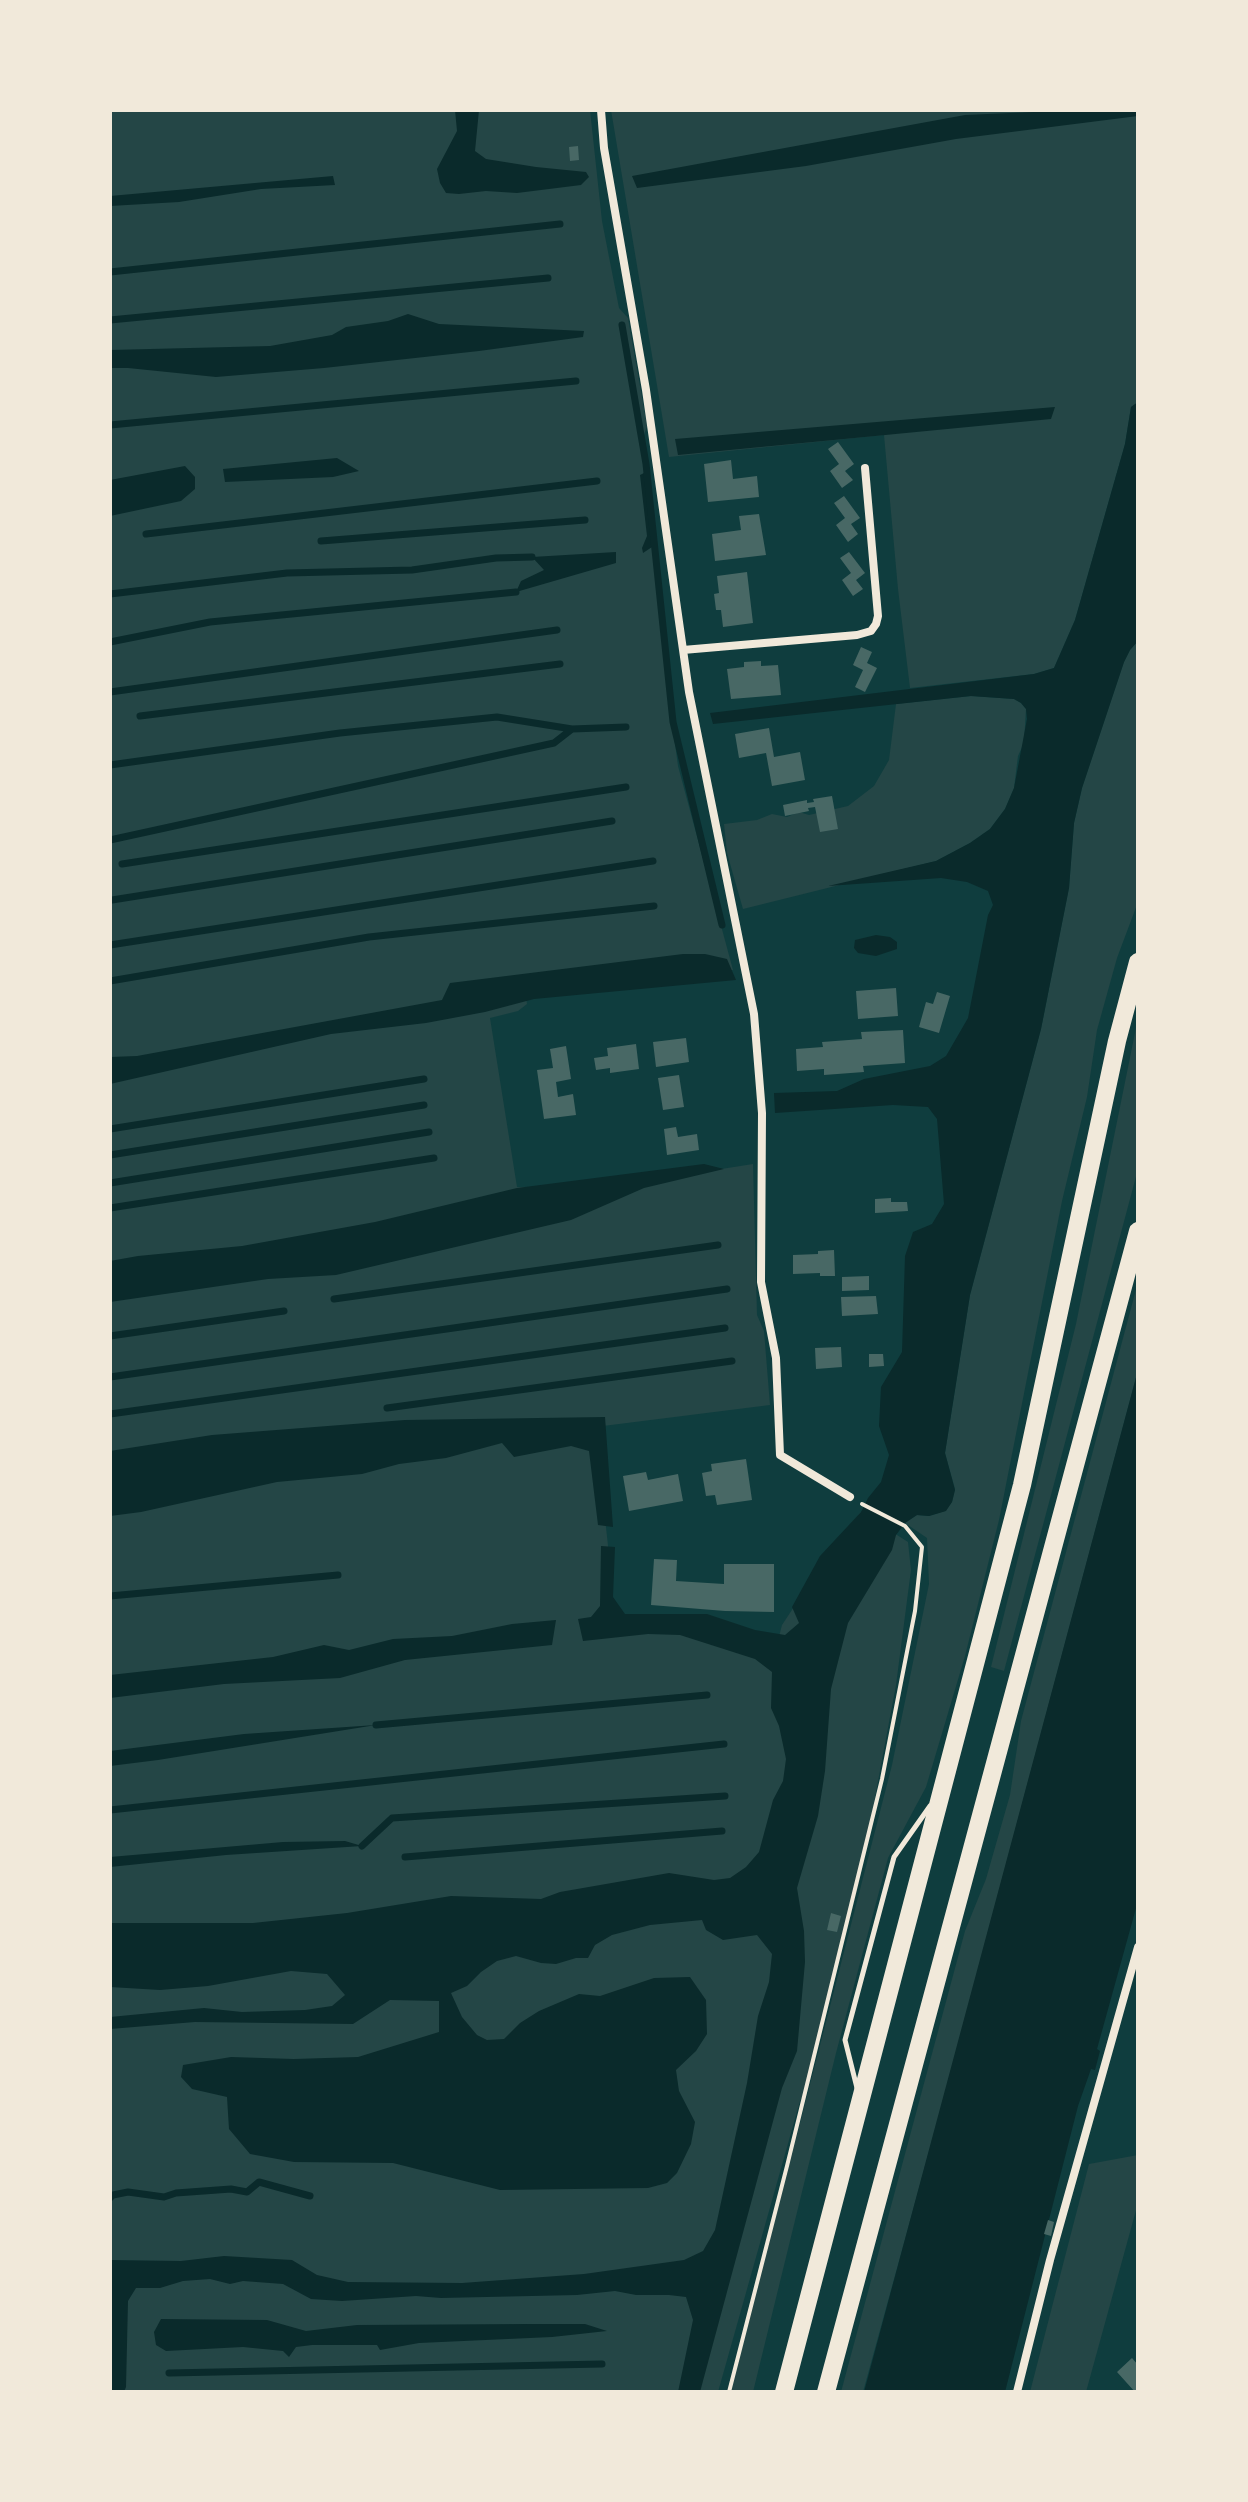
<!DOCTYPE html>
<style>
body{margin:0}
#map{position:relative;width:1248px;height:2502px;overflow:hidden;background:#0f3d3e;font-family:"Varela Round",sans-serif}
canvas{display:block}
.frame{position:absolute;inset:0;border:112px solid #f1e9da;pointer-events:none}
</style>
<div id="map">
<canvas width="1248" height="2502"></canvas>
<div class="frame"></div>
</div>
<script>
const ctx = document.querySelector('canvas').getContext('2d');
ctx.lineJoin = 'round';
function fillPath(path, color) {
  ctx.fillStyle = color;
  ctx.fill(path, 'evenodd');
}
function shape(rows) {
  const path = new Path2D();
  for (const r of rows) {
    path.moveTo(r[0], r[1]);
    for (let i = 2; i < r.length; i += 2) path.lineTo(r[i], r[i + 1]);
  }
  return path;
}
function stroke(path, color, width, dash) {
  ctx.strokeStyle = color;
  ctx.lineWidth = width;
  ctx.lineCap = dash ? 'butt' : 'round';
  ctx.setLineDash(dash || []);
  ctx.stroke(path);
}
const green = shape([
 [110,110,590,110,602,221,619,308,628,318,647,426,642,441,657,554,669,699,678,766,733,970,635,977,525,991,527,1004,518,1011,490,1018,517,1187,633,1186,639,1182,753,1164,757,1315,764,1331,770,1405,595,1427,612,1582,612,1599,616,1621,777,1644,782,1625,842,1534,861,1512,908,1542,911,1570,896,1685,859,1883,806,2091,800,2101,718,2392,110,2392],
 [611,110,1138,110,1138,402,1131,407,1125,444,1075,620,1054,668,1034,674,910,688,898,589,884,435,669,457],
 [1138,641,1138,902,1117,958,1097,1030,1087,1097,1062,1201,999,1520,965,1656,926,1787,888,1858,836,2053,753,2392,731,2392,892,1765,929,1584,927,1538,905,1523,917,1515,929,1516,945,1511,952,1502,955,1489,945,1453,970,1295,1041,1029,1069,888,1074,823,1082,788,1124,662,1130,650],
 [971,696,1014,699,1021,703,1026,709,1024,743,1018,756,1014,788,1005,809,990,829,970,843,936,861,743,909,727,853,724,824,757,820,772,814,787,817,799,812,809,815,848,806,874,786,889,760,896,704],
 [1138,1018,1138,1169,1004,1671,991,1667,1076,1324],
 [1138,1282,1138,1370,941,2108,863,2392,841,2392,965,1931,986,1879,1010,1795,1021,1721],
 [1138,2155,1138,2203,1086,2392,1030,2392,1089,2164]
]);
const water = shape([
 [455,110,479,110,475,151,486,159,536,167,586,172,589,177,581,185,517,193,486,191,459,194,446,193,440,183,437,169,457,131],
 [1080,110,1138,110,1138,116,956,139,806,166,637,188,632,176,965,115],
 [333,176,335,185,261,189,179,202,110,206,110,196],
 [408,314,439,324,584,331,583,337,479,351,324,368,216,377,128,368,110,368,110,350,270,346,332,335,346,327,388,321],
 [1138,402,1138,641,1130,650,1124,662,1082,788,1074,823,1069,888,1041,1029,970,1295,945,1453,955,1490,952,1502,946,1511,929,1516,917,1515,905,1523,896,1535,892,1550,848,1623,831,1689,825,1771,818,1816,797,1888,804,1931,805,1962,797,2051,782,2088,700,2392,678,2392,693,2320,686,2297,669,2295,636,2295,615,2291,577,2295,441,2298,416,2296,342,2301,311,2299,283,2284,243,2281,230,2284,210,2279,183,2281,160,2288,136,2288,128,2301,126,2387,124,2392,110,2392,110,2260,181,2261,224,2256,292,2260,317,2275,348,2282,462,2283,584,2274,684,2260,703,2251,715,2230,747,2083,758,2016,769,1982,772,1954,757,1935,723,1940,706,1930,702,1920,650,1925,612,1935,595,1945,588,1958,576,1958,556,1964,541,1963,516,1956,497,1961,481,1972,467,1986,451,1993,462,2017,477,2035,487,2040,504,2039,520,2023,539,2011,579,1994,600,1996,654,1978,690,1977,706,2000,707,2034,696,2051,676,2070,679,2091,695,2122,691,2144,677,2173,667,2183,648,2188,500,2190,393,2163,294,2162,250,2154,229,2129,227,2097,192,2089,181,2077,183,2065,231,2057,294,2059,358,2057,439,2032,439,2001,390,2000,353,2024,195,2022,110,2029,110,2017,204,2008,242,2012,305,2010,332,2006,345,1995,327,1974,291,1971,208,1986,160,1990,110,1987,110,1923,253,1923,347,1913,451,1896,541,1899,560,1892,669,1873,714,1880,730,1878,746,1867,759,1852,773,1800,783,1781,786,1759,779,1726,771,1708,772,1672,755,1659,680,1635,648,1634,583,1641,578,1619,591,1617,600,1606,601,1546,615,1547,613,1597,625,1614,707,1614,755,1630,785,1635,799,1623,792,1607,820,1556,861,1512,868,1498,881,1482,889,1455,879,1426,881,1387,902,1352,905,1256,913,1232,932,1224,944,1204,937,1119,928,1107,893,1105,775,1113,774,1093,837,1091,864,1079,930,1066,946,1056,968,1018,988,915,993,905,988,891,967,882,941,878,828,886,936,861,970,843,990,829,1005,809,1014,788,1027,719,1026,709,1021,703,1014,699,971,696,713,724,710,713,1034,674,1054,668,1075,620,1125,444,1131,407],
 [1055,407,1051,419,678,455,675,439],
 [337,458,359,471,333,477,225,482,223,469],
 [185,466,195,477,195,489,181,501,110,516,110,480],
 [644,473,652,547,643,553,642,548,647,536,640,475],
 [616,552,616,563,516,592,521,581,544,570,532,557],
 [876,935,890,937,897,942,897,949,876,956,858,953,854,948,855,940],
 [683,954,705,954,727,959,736,980,534,999,485,1012,426,1023,331,1034,110,1084,110,1057,137,1056,442,1000,450,983],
 [704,1164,724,1169,644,1188,571,1220,336,1275,268,1279,110,1302,110,1261,138,1256,242,1246,375,1222,517,1188],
 [1138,1370,1138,1901,1097,2049,1100,2051,1095,2070,1091,2069,1078,2106,1005,2392,864,2392],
 [605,1417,613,1527,598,1525,589,1451,571,1446,514,1457,502,1443,446,1458,399,1464,362,1474,277,1482,141,1512,110,1516,110,1451,212,1435,405,1420],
 [556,1620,552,1645,405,1660,340,1678,224,1684,110,1698,110,1675,273,1657,324,1645,349,1650,393,1639,452,1636,512,1624],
 [376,1725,158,1760,110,1766,110,1751,244,1734],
 [345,1841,362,1846,226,1855,110,1867,110,1857,283,1842],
 [161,2319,267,2320,306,2331,357,2325,528,2324,585,2324,607,2331,552,2337,419,2343,380,2350,377,2345,312,2345,296,2347,289,2357,283,2351,243,2347,166,2351,156,2345,154,2332]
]);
const stream = shape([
 [110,272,560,224],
 [110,320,548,278],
 [622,325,646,464,673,722,722,925],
 [110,425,576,381],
 [146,534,597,481],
 [321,541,585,520],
 [110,594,287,573,412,570,496,558,532,557],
 [110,642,210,622,516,592],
 [110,692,557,630],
 [140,716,560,664],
 [572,729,626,727],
 [110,765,340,733,497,717,572,729,554,743,110,840],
 [122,864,626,787],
 [112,900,612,821],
 [110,945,653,861],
 [110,981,369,937,654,906],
 [110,1129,424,1079],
 [110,1155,424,1105],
 [110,1183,429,1132],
 [110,1208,434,1158],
 [334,1299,718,1245],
 [110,1336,284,1311],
 [110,1377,727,1289],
 [387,1408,732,1361],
 [110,1414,725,1328],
 [110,1596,338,1575],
 [376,1725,707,1695],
 [110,1810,724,1744],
 [362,1846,392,1818,725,1796],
 [405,1857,722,1831],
 [110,2198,113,2195,128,2192,164,2197,176,2193,231,2189,247,2192,259,2182,310,2196],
 [169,2373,602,2364]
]);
const building = shape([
 [578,146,579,160,570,161,569,147],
 [838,442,854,464,845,471,853,480,842,488,830,471,839,464,828,449],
 [731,460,733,479,757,476,759,497,708,502,704,464],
 [844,496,860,518,851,524,858,534,848,542,836,525,845,518,834,503],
 [759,514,766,555,715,561,712,534,741,530,739,516],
 [849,552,865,573,856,580,863,589,853,596,842,580,851,573,840,558],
 [747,572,753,623,723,627,721,610,716,610,714,594,719,593,717,576],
 [861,647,872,652,867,663,877,668,865,692,855,687,863,670,853,665],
 [761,661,761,666,778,665,781,695,731,699,727,669,744,667,744,662],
 [769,728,774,757,800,752,805,780,772,786,766,753,739,758,735,734],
 [832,796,838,829,820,832,815,807,808,808,809,811,785,816,783,805,807,800,807,803,814,802,813,799],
 [896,988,898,1016,858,1019,856,991],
 [937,992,950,996,939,1033,919,1027,926,1002,933,1004],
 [903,1030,905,1063,863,1066,864,1072,824,1075,824,1069,797,1071,796,1049,823,1047,822,1042,862,1039,861,1032],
 [686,1038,689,1062,656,1067,653,1042],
 [636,1044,639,1069,610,1073,610,1068,596,1070,594,1058,608,1056,607,1048],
 [566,1046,571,1079,556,1082,558,1097,573,1094,576,1115,544,1119,537,1070,553,1068,550,1049],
 [679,1075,684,1107,663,1110,658,1078],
 [676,1127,678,1137,697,1134,699,1150,667,1155,664,1129],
 [891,1198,891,1202,907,1202,908,1211,875,1213,875,1199],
 [834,1250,835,1276,820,1276,820,1273,793,1274,793,1255,818,1254,818,1251],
 [869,1276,869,1290,842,1291,842,1277],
 [876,1296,878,1314,842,1316,841,1297],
 [841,1347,842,1367,816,1369,815,1348],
 [869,1354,883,1354,884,1366,869,1367],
 [746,1459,752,1500,717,1505,715,1495,706,1496,702,1473,712,1471,711,1464],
 [646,1472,648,1480,678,1474,683,1501,629,1511,623,1476],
 [654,1559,677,1560,676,1581,724,1584,724,1564,774,1564,774,1612,725,1611,651,1605],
 [831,1913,841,1916,837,1932,827,1930],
 [1048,2220,1054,2222,1051,2236,1044,2234],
 [1132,2358,1138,2365,1138,2392,1135,2392,1117,2372]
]);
const path = shape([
 [729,2392,787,2166,882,1779,915,1611,922,1547,905,1526,862,1504]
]);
const service = shape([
 [857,2088,845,2040,894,1857,930,1806]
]);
const minor = shape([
 [601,110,604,148,646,390,689,692,754,1014,762,1113,761,1282,776,1358,780,1455,850,1497],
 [683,650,857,635,871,631,876,624,878,616,865,468],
 [1017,2392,1050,2260,1138,1947]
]);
const trunk = shape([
 [784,2392,1022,1485,1117,1041,1138,962],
 [826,2392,1138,1231]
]);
fillPath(green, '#244646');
fillPath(water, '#0a2a2b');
stroke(stream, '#0a2a2b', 7);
fillPath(building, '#486865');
stroke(path, '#f1e9da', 4);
stroke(service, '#f1e9da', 5);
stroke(minor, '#f1e9da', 8);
stroke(trunk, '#f1e9da', 18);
</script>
